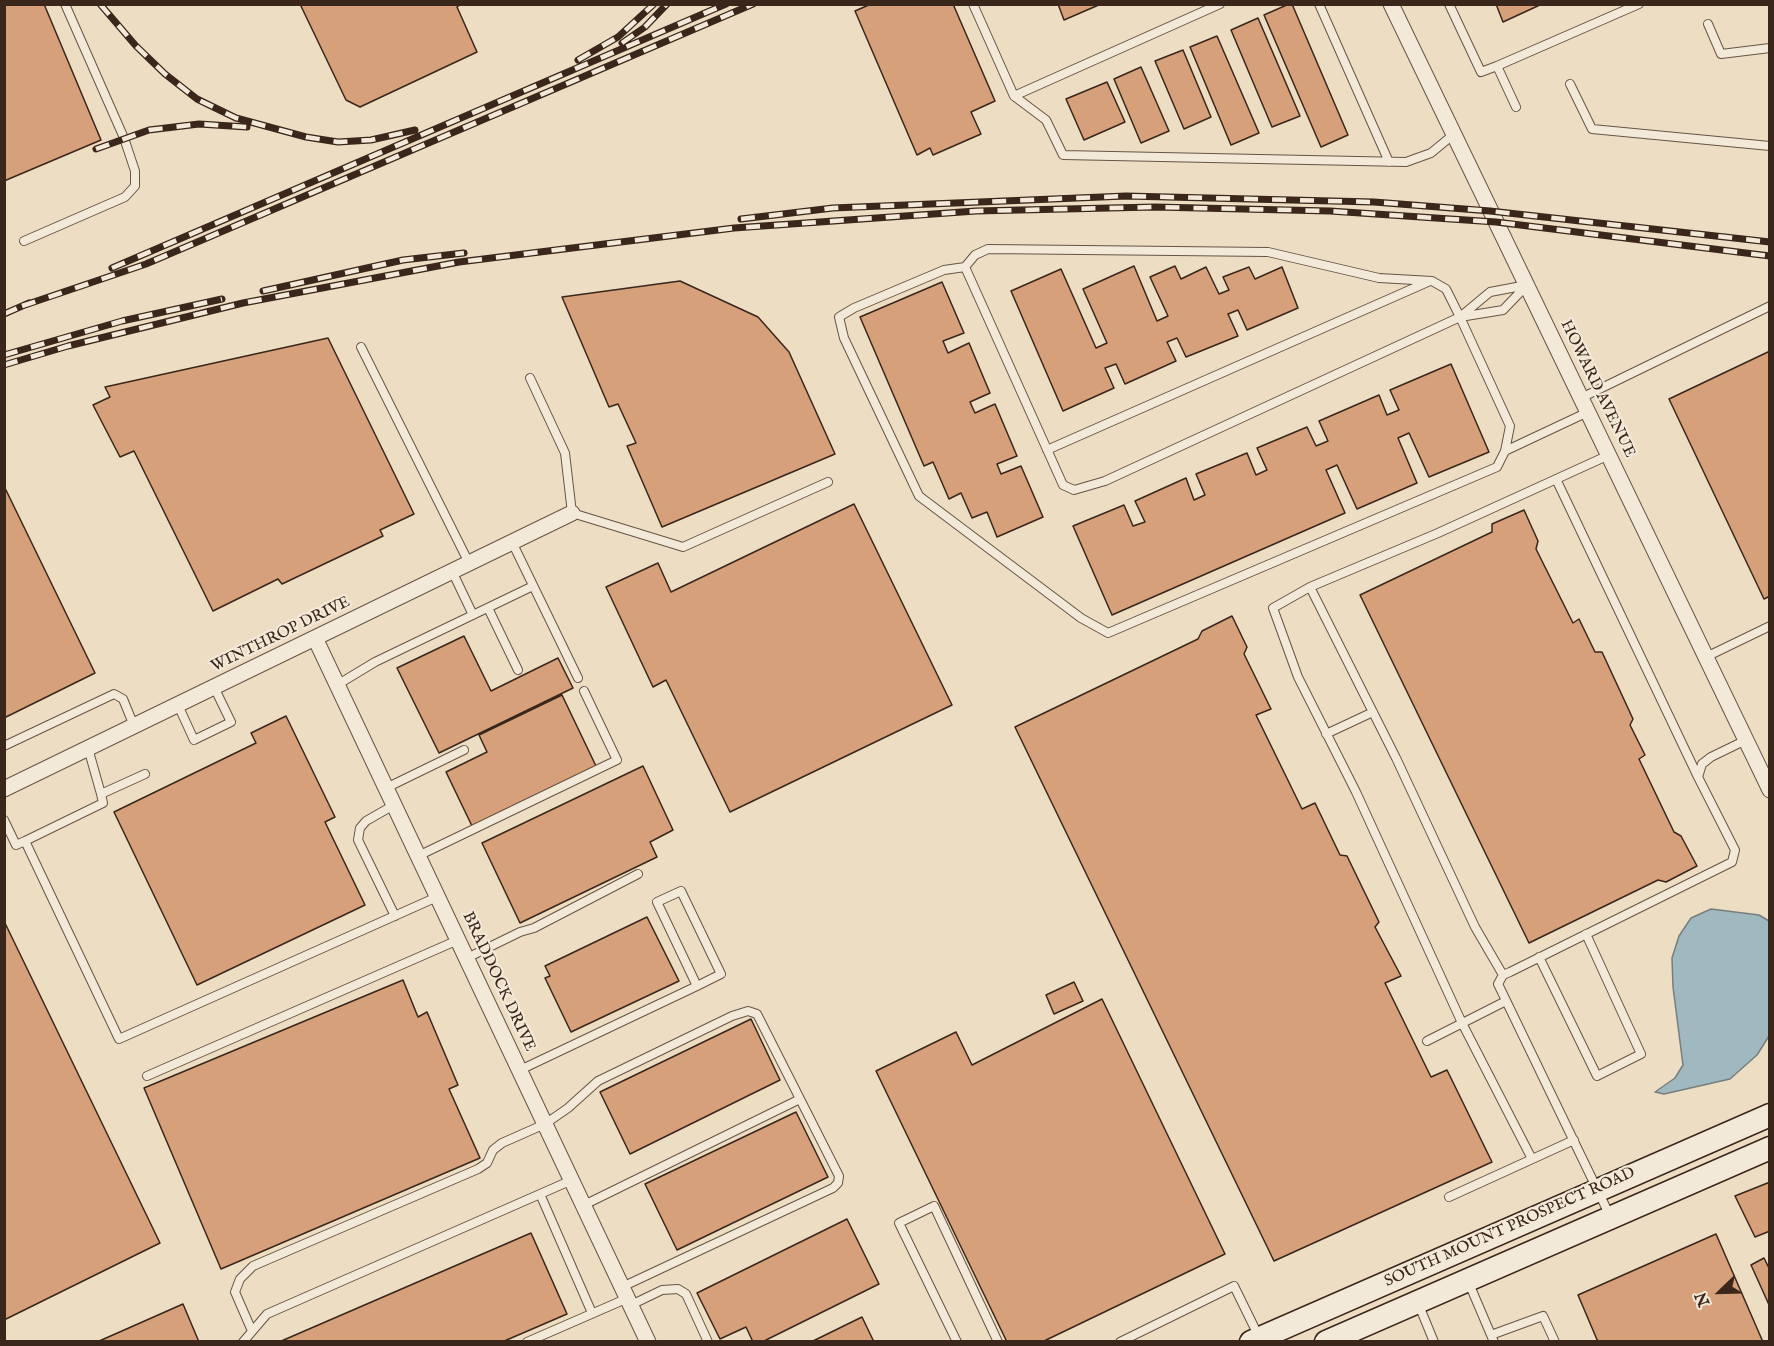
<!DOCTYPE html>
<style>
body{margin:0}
#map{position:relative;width:1774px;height:1346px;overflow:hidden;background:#ecddc3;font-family:"IM FELL English",serif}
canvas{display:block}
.frame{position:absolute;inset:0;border:6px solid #3a261a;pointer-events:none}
.north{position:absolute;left:1690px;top:1262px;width:60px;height:60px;-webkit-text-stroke:4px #f3e9d8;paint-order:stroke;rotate:247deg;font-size:16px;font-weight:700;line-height:24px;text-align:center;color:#3a261a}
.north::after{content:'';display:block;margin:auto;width:21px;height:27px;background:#3a261a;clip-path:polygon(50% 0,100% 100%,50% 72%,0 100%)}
</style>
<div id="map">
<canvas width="1774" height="1346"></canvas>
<div class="frame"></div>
<div class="north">N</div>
</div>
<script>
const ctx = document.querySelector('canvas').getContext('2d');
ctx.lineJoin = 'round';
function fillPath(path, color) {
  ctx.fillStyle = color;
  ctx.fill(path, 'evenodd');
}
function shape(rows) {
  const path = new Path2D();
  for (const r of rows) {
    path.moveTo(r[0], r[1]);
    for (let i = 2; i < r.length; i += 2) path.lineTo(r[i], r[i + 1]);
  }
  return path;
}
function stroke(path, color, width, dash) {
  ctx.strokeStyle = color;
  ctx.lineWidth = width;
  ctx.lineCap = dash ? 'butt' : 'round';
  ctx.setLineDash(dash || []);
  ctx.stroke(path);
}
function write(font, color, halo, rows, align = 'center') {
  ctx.font = font + ' "IM FELL English",serif';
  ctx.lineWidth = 4.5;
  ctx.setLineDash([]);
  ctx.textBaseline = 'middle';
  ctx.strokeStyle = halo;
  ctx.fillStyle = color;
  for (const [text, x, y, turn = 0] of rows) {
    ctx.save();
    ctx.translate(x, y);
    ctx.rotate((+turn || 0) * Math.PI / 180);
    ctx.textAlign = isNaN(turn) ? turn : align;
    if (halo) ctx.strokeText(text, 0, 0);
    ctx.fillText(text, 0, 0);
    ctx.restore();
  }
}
const water = shape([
 [1711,909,1759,915,1769,921,1769,1036,1757,1055,1730,1079,1664,1094,1655,1092,1675,1078,1683,1065,1673,987,1672,958,1679,936,1691,918,1711,909]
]);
const building = shape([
 [4,4,44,4,101,140,4,181,4,4],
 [300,4,461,4,457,7,477,52,360,107,346,100,300,4],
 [871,4,953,4,995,101,971,112,981,134,933,155,930,148,917,155,855,11,871,4],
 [1058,4,1101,4,1064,20,1058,4],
 [1289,4,1292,4,1348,135,1321,147,1264,15,1289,4],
 [1496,4,1542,4,1503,22,1496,4],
 [1258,18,1300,116,1272,127,1231,30,1258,18],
 [1217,36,1259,133,1231,145,1190,47,1217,36],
 [1183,50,1211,117,1184,129,1155,61,1183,50],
 [1141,67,1169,131,1141,143,1114,79,1141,67],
 [1107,82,1125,122,1084,140,1066,99,1107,82],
 [1134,266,1157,321,1168,316,1150,277,1175,266,1181,279,1206,267,1219,294,1229,290,1223,277,1249,267,1255,279,1282,267,1298,308,1247,330,1238,310,1228,314,1238,336,1186,357,1177,338,1167,342,1176,361,1125,384,1116,364,1105,368,1114,388,1063,411,1011,291,1061,269,1096,348,1107,343,1083,289,1134,266],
 [680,281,758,317,789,352,835,454,662,527,627,446,636,443,618,404,609,407,562,297,680,281],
 [942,282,964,333,943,341,948,353,969,343,990,393,970,402,975,413,995,404,1017,456,997,464,1001,474,1021,466,1043,517,997,537,987,512,972,518,961,493,949,499,933,462,924,466,860,317,942,282],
 [328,338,414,514,380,530,383,536,282,584,278,579,213,611,134,451,120,457,93,405,110,397,105,387,328,338],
 [1770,351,1770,596,1764,599,1669,399,1770,351],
 [1451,364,1489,452,1429,477,1409,433,1398,438,1417,483,1357,509,1337,465,1326,470,1345,513,1112,615,1073,526,1124,505,1133,526,1145,522,1135,501,1186,478,1194,500,1205,495,1196,474,1247,453,1256,475,1267,470,1257,448,1307,427,1316,446,1328,441,1319,421,1379,395,1387,415,1399,410,1390,390,1451,364],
 [4,486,95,673,4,718,4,486],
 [854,504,952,705,730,812,666,680,653,687,606,587,658,563,671,592,854,504],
 [1524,510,1538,541,1536,549,1573,623,1579,619,1595,652,1602,652,1633,719,1630,725,1645,755,1639,759,1674,832,1681,836,1697,866,1666,882,1658,880,1529,943,1360,595,1492,532,1492,524,1524,510],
 [1232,616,1247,647,1244,654,1271,709,1256,715,1302,809,1315,803,1340,855,1347,856,1379,922,1375,927,1401,976,1385,983,1431,1077,1447,1070,1492,1162,1274,1261,1015,727,1198,639,1202,631,1232,616],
 [464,636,491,691,558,658,573,688,439,753,397,668,464,636],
 [562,695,596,766,472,826,446,772,487,752,479,735,562,695],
 [286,716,335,817,325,822,365,905,197,985,114,812,256,743,251,733,286,716],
 [643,766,673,830,650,842,657,857,520,923,482,843,643,766],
 [647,917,679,981,571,1032,545,978,550,976,545,966,647,917],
 [4,921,160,1243,4,1320,4,921],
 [403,980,418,1017,427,1012,458,1085,449,1089,480,1158,221,1269,144,1088,403,980],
 [1074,982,1083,1001,1054,1014,1046,995,1074,982],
 [1102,999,1225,1254,1042,1342,1007,1342,876,1071,956,1032,972,1065,1102,999],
 [751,1019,780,1080,630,1154,600,1092,751,1019],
 [796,1112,828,1177,677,1250,645,1184,796,1112],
 [1770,1182,1770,1231,1755,1237,1735,1196,1770,1182],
 [847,1219,879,1284,762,1342,753,1342,746,1327,720,1339,697,1293,847,1219],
 [531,1233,567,1314,502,1342,279,1342,531,1233],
 [1716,1234,1763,1342,1598,1342,1578,1295,1716,1234],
 [1764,1258,1770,1270,1770,1307,1751,1265,1764,1258],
 [183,1304,199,1342,97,1342,183,1304],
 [862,1317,874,1342,811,1342,862,1317]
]);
const lane = shape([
 [973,4,1014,96,1046,120,1063,155,1406,162,1431,153,1454,134],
 [1319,4,1389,162],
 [1449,4,1481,72,1497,66,1639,4],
 [1708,24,1721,54,1770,48],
 [1497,66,1516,107],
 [1570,84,1592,129,1770,146],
 [1014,96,1220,4],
 [24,241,125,197,135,186,135,171,124,138,65,4],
 [965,267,944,270,854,308,839,317,844,338,919,496,1081,618,1108,633,1497,467,1505,451,1510,426,1460,317,1446,289,1432,281,1379,278,1268,252,988,249,975,255,965,267,1063,485,1074,490,1105,481,1460,317],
 [1527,285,1503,310,1460,317,1490,292,1527,285],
 [361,347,469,563],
 [530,378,565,453,572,513,683,547,828,482],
 [1581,398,1770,306],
 [1047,450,1430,281],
 [1505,451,1588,412],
 [1556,479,1698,777],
 [512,542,578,678],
 [452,571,473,615],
 [1310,587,1438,533,1609,455],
 [488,608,518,670],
 [1706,657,1770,626],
 [337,685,375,662,533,586],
 [178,705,194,740,231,722,214,687],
 [1326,734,1373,712],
 [4,746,114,694,123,699,134,726],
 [88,748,101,794],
 [386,788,464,750],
 [394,805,366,821,360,828,358,840,395,916],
 [4,820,16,845,25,841,119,1039,437,897],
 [25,841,103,803,101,794,145,774],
 [418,856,617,760,584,691],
 [1539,957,1597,1076,1641,1054,1586,934],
 [467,958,520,932,534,928,638,874],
 [1503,975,1475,927,1396,758,1310,587,1273,608,1298,677,1356,792,1462,1023,1532,1159],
 [1427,1041,1506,1001],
 [520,1070,697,986,721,974,681,891,657,902,697,986],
 [147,1076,458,940],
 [540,1194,592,1313],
 [1449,1197,1574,1140],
 [584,1205,800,1099],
 [1610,1216,1498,984,1503,975,1510,972,1732,862,1735,850,1698,777,1702,764,1711,757,1746,740],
 [1468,1281,1494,1342],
 [1418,1303,1434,1342],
 [631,1305,662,1290,678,1289,686,1294,708,1342],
 [252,1331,235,1292,240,1279,253,1266,478,1169,487,1163,493,1150,502,1143,545,1124,568,1108,598,1081,732,1016,748,1011,757,1014,839,1176,838,1183,833,1188,622,1287],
 [1491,1335,1543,1316,1555,1342],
 [243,1342,267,1314,572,1180],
 [527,1342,628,1298],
 [957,1342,899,1223,934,1206,998,1342],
 [1120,1342,1234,1286,1259,1337]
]);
const street = shape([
 [1391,4,1770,790],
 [315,638,648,1342],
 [4,789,572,513]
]);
const secondary = shape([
 [1251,1342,1770,1115],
 [1326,1342,1770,1148]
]);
const rail = shape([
 [100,4,136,46,165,74,197,99,236,118,306,137,338,142,371,140,415,130],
 [622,43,645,27,667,4],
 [578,60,618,37,654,4],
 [96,149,149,130,199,124,247,127],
 [741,219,833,208,1126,196,1374,202,1490,211,1770,242],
 [112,268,726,4],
 [263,291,403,260,464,253],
 [22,306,146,264,753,4],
 [4,314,29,303],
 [4,355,122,321,222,299],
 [4,365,68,346,243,303,459,262,734,228,976,211,1155,207,1330,211,1496,222,1770,256]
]);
const streetNames = [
 ["HOWARD AVENUE",1597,389,64],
 ["WINTHROP DRIVE",281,635,-26],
 ["BRADDOCK DRIVE",498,982,65],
 ["SOUTH MOUNT PROSPECT ROAD",1510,1228,-24]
];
fillPath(water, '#a0b8c0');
stroke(water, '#777e7e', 1.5);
fillPath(building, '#d6a07a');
stroke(building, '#3a261a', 1.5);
stroke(lane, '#665444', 10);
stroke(street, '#665444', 17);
stroke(secondary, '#3a261a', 25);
stroke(lane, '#f3e9d8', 8);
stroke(street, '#f3e9d8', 15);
stroke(secondary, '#f3e9d8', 22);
stroke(rail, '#3a261a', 7);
stroke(rail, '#f3e9d8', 4.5, [14]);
write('16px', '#3a261a', '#f3e9d8', streetNames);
</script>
